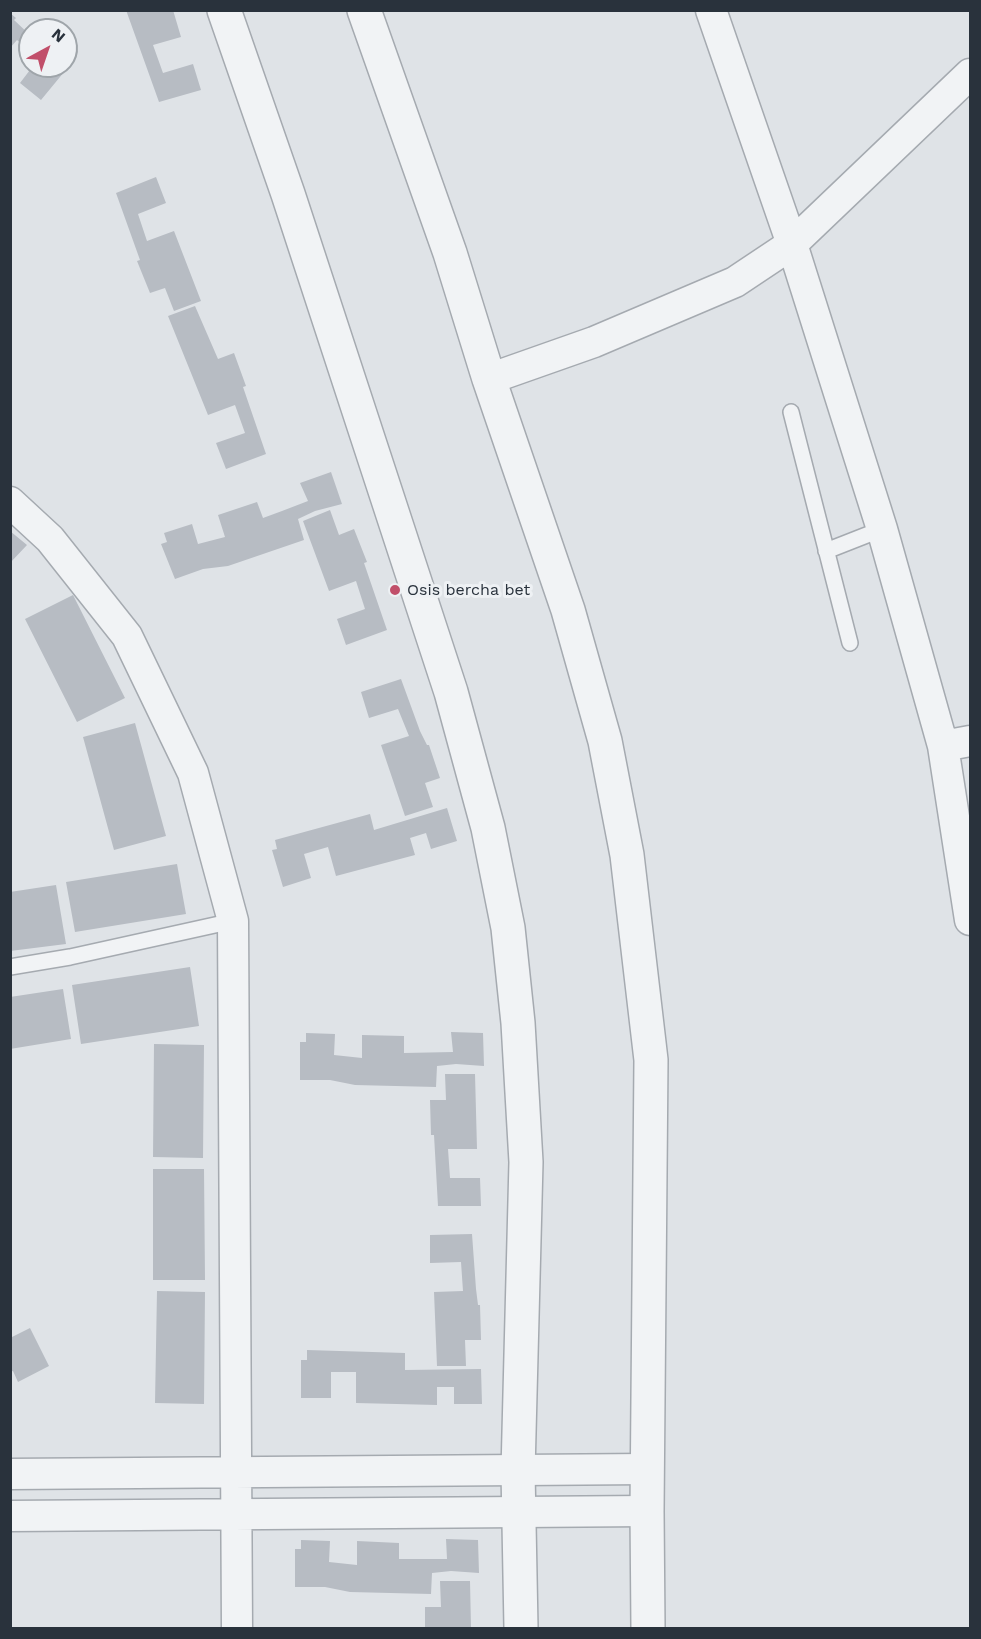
<!DOCTYPE html>
<style>
body{margin:0}
#map{position:relative;width:981px;height:1639px;overflow:hidden;background:#dfe3e7;font-family:"Work Sans",sans-serif}
canvas{display:block}
.frame{position:absolute;inset:0;border:12px solid #29323c;pointer-events:none}
.north{position:absolute;left:18px;top:18px;width:60px;height:60px;box-sizing:border-box;background:#eef1f4;border:2px solid #9fa5aa;border-radius:50%;rotate:40deg;font-size:16px;font-weight:700;line-height:24px;text-align:center;color:#29323c}
.north::after{content:'';display:block;margin:auto;width:21px;height:27px;background:#c14f6a;clip-path:polygon(50% 0,100% 100%,50% 72%,0 100%)}
</style>
<div id="map">
<canvas width="981" height="1639"></canvas>
<div class="frame"></div>
<div class="north">N</div>
</div>
<script>
const ctx = document.querySelector('canvas').getContext('2d');
ctx.lineJoin = 'round';
function fillPath(path, color) {
  ctx.fillStyle = color;
  ctx.fill(path, 'evenodd');
}
function shape(rows) {
  const path = new Path2D();
  for (const r of rows) {
    path.moveTo(r[0], r[1]);
    for (let i = 2; i < r.length; i += 2) path.lineTo(r[i], r[i + 1]);
  }
  return path;
}
function stroke(path, color, width, dash) {
  ctx.strokeStyle = color;
  ctx.lineWidth = width;
  ctx.lineCap = dash ? 'butt' : 'round';
  ctx.setLineDash(dash || []);
  ctx.stroke(path);
}
function write(font, color, halo, rows, align = 'center') {
  ctx.font = font + ' "Work Sans",sans-serif';
  ctx.lineWidth = 6;
  ctx.setLineDash([]);
  ctx.textBaseline = 'middle';
  ctx.strokeStyle = halo;
  ctx.fillStyle = color;
  for (const [text, x, y, turn = 0] of rows) {
    ctx.save();
    ctx.translate(x, y);
    ctx.rotate((+turn || 0) * Math.PI / 180);
    ctx.textAlign = isNaN(turn) ? turn : align;
    if (halo) ctx.strokeText(text, 0, 0);
    ctx.fillText(text, 0, 0);
    ctx.restore();
  }
}
const building = shape([
 [126,10,173,10,181,37,153,45,163,73,193,64,201,90,159,102],
 [10,13,16,18,14,20,30,35,30,51,17,40,10,48],
 [33,66,69,66,41,100,20,83],
 [156,177,166,203,138,214,147,241,174,231,201,301,174,311,165,288,150,293,137,261,140,260,116,193],
 [195,306,218,359,234,353,246,386,243,387,266,454,226,469,216,443,245,433,235,405,208,415,168,316],
 [331,472,342,504,315,511,298,519,304,540,228,566,203,569,175,579,161,544,167,542,164,533,192,524,198,544,225,537,218,515,257,502,263,518,282,511,308,501,300,483],
 [330,510,339,535,354,529,367,562,364,563,387,630,346,645,337,619,365,609,356,581,329,591,303,521],
 [10,531,27,545,10,563],
 [73,595,125,698,77,722,25,619],
 [401,679,420,731,427,745,429,745,440,778,425,783,433,807,405,816,381,745,409,736,398,709,369,718,361,692],
 [135,723,166,836,114,850,83,737],
 [447,808,457,841,431,849,426,833,410,838,415,855,336,876,328,847,304,854,311,878,283,887,272,850,277,849,275,840,370,814,374,830],
 [177,864,186,914,75,932,66,882],
 [56,885,66,944,10,951,10,892],
 [190,967,199,1026,81,1044,72,985],
 [63,989,71,1039,10,1049,10,997],
 [451,1032,483,1033,484,1066,456,1064,437,1066,436,1087,355,1085,330,1080,300,1080,300,1042,306,1042,306,1033,335,1034,334,1055,362,1058,362,1035,404,1036,404,1053,453,1052],
 [154,1044,204,1045,203,1158,153,1157],
 [445,1074,475,1074,477,1149,448,1149,450,1178,480,1178,481,1206,438,1206,434,1135,431,1135,430,1100,446,1100],
 [153,1169,204,1169,205,1280,153,1280],
 [472,1234,476,1289,478,1305,480,1305,481,1340,465,1340,466,1366,437,1366,434,1292,463,1291,461,1262,430,1263,430,1235],
 [157,1291,205,1292,204,1404,155,1403],
 [30,1328,49,1366,18,1382,13,1371,10,1372,10,1338],
 [307,1350,405,1353,405,1370,481,1369,482,1404,454,1404,454,1387,437,1387,437,1405,356,1403,356,1372,331,1372,331,1398,301,1398,301,1360,307,1360],
 [446,1539,478,1540,479,1573,451,1571,432,1573,431,1594,350,1592,325,1587,295,1587,295,1549,301,1549,301,1540,330,1541,329,1562,357,1565,357,1541,399,1543,399,1559,447,1559],
 [440,1581,470,1581,471,1628,425,1628,425,1607,441,1607]
]);
const service = shape([
 [791,412,850,643],
 [826,551,882,529],
 [10,967,70,957,233,921]
]);
const minor = shape([
 [711,10,792,244,882,529,943,746,970,920],
 [489,379,594,342,735,282,792,244,970,74],
 [10,502,50,539,127,636,193,773,233,921,237,1628],
 [943,746,970,741],
 [10,1474,647,1469],
 [10,1516,647,1511]
]);
const tertiary = shape([
 [224,10,288,194,451,692,488,828,508,928,518,1023,526,1162,518,1471,521,1628],
 [364,10,450,253,489,379,568,610,605,741,627,855,651,1060,647,1511,648,1628]
]);
const markers = [
 [395,590,6,"#c14f6a"]
];
const poiNames = [
 ["Osis bercha bet",407,590]
];
fillPath(building, '#b7bcc3');
stroke(service, '#a5aab0', 18);
stroke(minor, '#a5aab0', 33);
stroke(tertiary, '#a5aab0', 36);
stroke(service, '#f1f3f5', 15);
stroke(minor, '#f1f3f5', 30);
stroke(tertiary, '#f1f3f5', 33);
for (const [x, y, r, color] of markers) {
  const dot = new Path2D();
  dot.arc(x, y, r, 0, 2 * Math.PI);
  ctx.fillStyle = color;
  ctx.fill(dot);
  stroke(dot, '#eef1f4', 2);
}
write('16px', '#29323c', '#eef1f4', poiNames, 'left');
</script>
